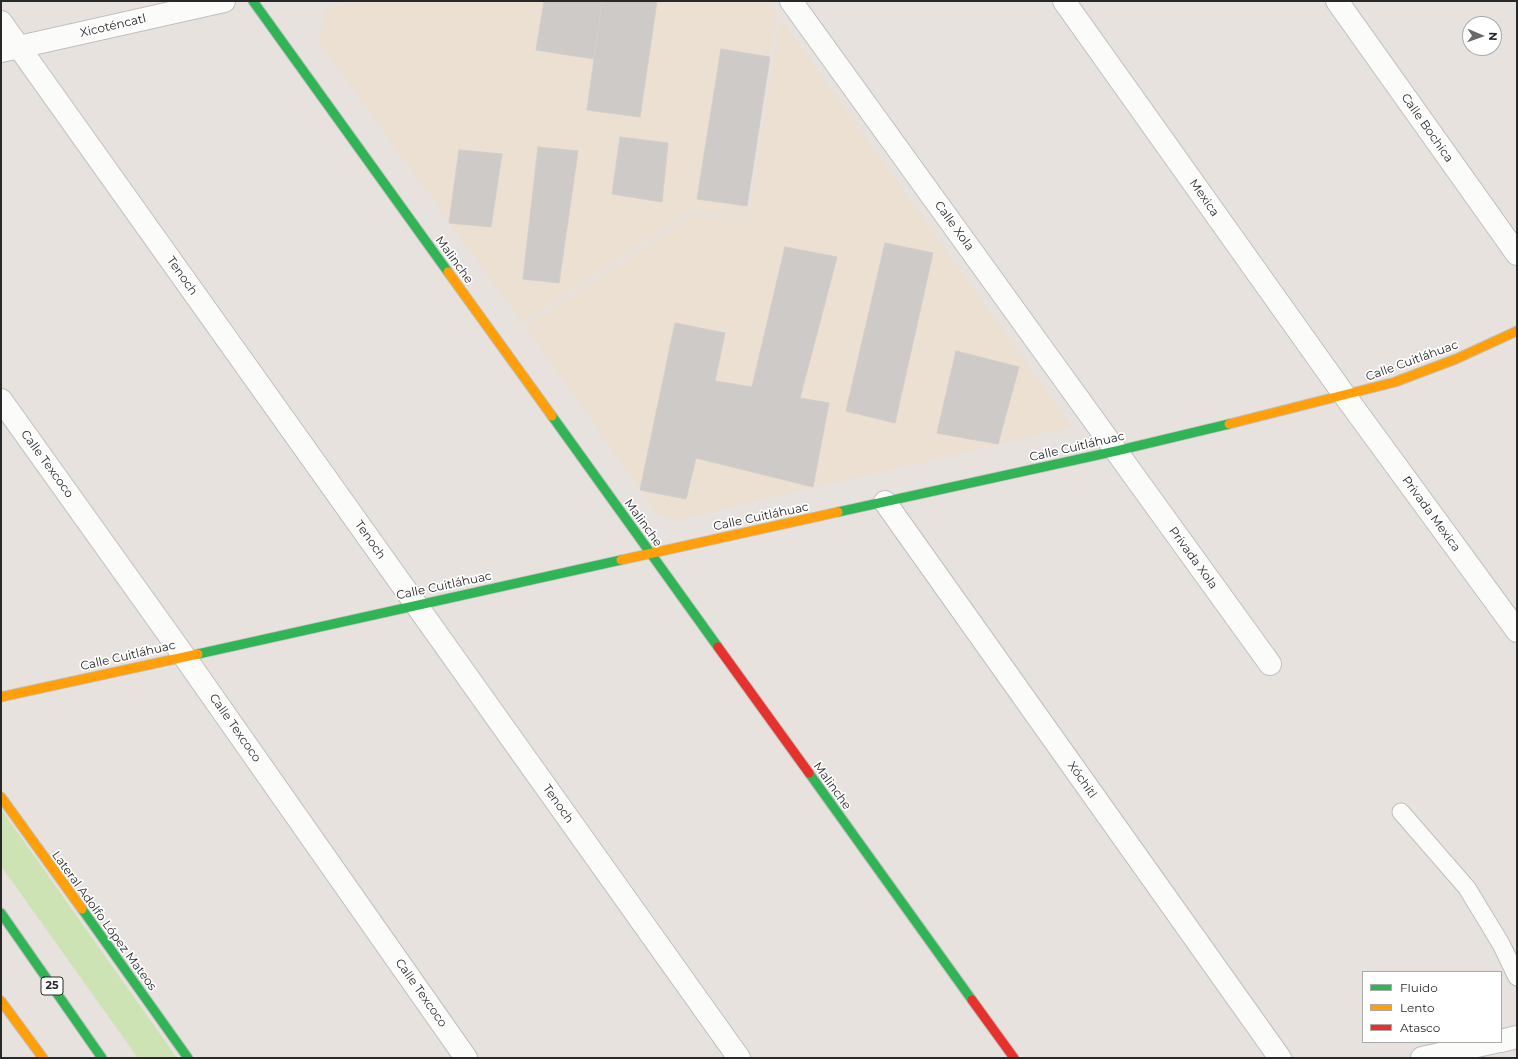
<!DOCTYPE html>
<meta charset="utf-8">
<style>
body{margin:0}
#map{position:relative;width:1518px;height:1059px;overflow:hidden;background:#e7e2dd;font-family:Montserrat,sans-serif}
canvas{display:block}
.frame{position:absolute;inset:0;border:2px solid #282828;pointer-events:none}
.legend{position:absolute;left:1362px;top:971px;width:140px;height:72px;box-sizing:border-box;background:#fff;border:1px solid #a9a9a9;margin:0;padding:5px 7px;list-style:none;font-size:12px;color:#282828}
.legend li{display:flex;align-items:center;gap:8px;height:20px}
.legend b{width:20px;border:1px solid #a9a9a9}
.north{position:absolute;left:1462px;top:16px;width:40px;height:40px;box-sizing:border-box;background:#fff;border:1px solid #a9a9a9;border-radius:50%;rotate:92deg;font-size:11px;font-weight:700;line-height:16px;text-align:center;color:#282828}
.north::after{content:'';display:block;margin:auto;width:14px;height:18px;background:#6b6967;clip-path:polygon(50% 0,100% 100%,50% 72%,0 100%)}
</style>
<div id="map">
<canvas width="1518" height="1059"></canvas>
<div class="frame"></div>
<ul class="legend">
<li><b style="height:5px;background:#30b455"></b>Fluido</li>
<li><b style="height:5px;background:#ff9f0a"></b>Lento</li>
<li><b style="height:5px;background:#e5322d"></b>Atasco</li>
</ul>
<div class="north">N</div>
</div>
<script>
const ctx = document.querySelector('canvas').getContext('2d');
ctx.lineJoin = 'round';
function fillPath(path, color) {
  ctx.fillStyle = color;
  ctx.fill(path, 'evenodd');
}
function shape(rows) {
  const path = new Path2D();
  for (const r of rows) {
    path.moveTo(r[0], r[1]);
    for (let i = 2; i < r.length; i += 2) path.lineTo(r[i], r[i + 1]);
  }
  return path;
}
function stroke(path, color, width, dash) {
  ctx.strokeStyle = color;
  ctx.lineWidth = width;
  ctx.lineCap = dash ? 'butt' : 'round';
  ctx.setLineDash(dash || []);
  ctx.stroke(path);
}
function write(font, color, halo, rows, align = 'center') {
  ctx.font = font + ' Montserrat,sans-serif';
  ctx.lineWidth = 3.5;
  ctx.setLineDash([]);
  ctx.textBaseline = 'middle';
  ctx.strokeStyle = halo;
  ctx.fillStyle = color;
  for (const [text, x, y, turn = 0] of rows) {
    ctx.save();
    ctx.translate(x, y);
    ctx.rotate((+turn || 0) * Math.PI / 180);
    ctx.textAlign = isNaN(turn) ? turn : align;
    if (halo) ctx.strokeText(text, 0, 0);
    ctx.fillText(text, 0, 0);
    ctx.restore();
  }
}
const education = shape([
 [357,1,768,1,777,13,745,221,693,210,522,323,319,42,324,8],
 [780,18,1072,427,675,520,657,514,525,326,695,213,747,223]
]);
const green = shape([
 [1,809,177,1058,138,1058,1,866]
]);
const building = shape([
 [544,1,602,1,594,59,536,50,544,1],
 [602,1,657,1,640,117,587,110,602,1],
 [721,49,770,57,747,206,697,199,721,49],
 [620,137,668,143,662,202,612,194,620,137],
 [538,147,578,151,559,283,523,279,538,147],
 [459,150,502,154,491,227,449,223,459,150],
 [885,243,933,253,895,423,846,411,885,243],
 [785,247,837,257,800,398,829,403,813,487,696,458,686,499,640,490,675,323,725,333,715,381,752,387,785,247],
 [956,351,1019,367,998,444,937,433,956,351]
]);
const lane = shape([
 [1401,812,1467,888,1501,944,1517,977]
]);
const street = shape([
 [791,1,1270,664],
 [1064,1,1345,396,1517,631],
 [1337,1,1517,254],
 [1,22,739,1058],
 [1,51,224,1],
 [1,400,184,656,466,1058],
 [885,502,1280,1058],
 [1501,1041,1517,1037],
 [1422,1058,1495,1042]
]);
const fast = shape([
 [253,1,448,272],
 [552,416,718,647],
 [838,512,1116,451,1229,424],
 [198,654,621,560],
 [809,773,972,1000],
 [82,909,188,1058],
 [1,913,102,1058]
]);
const slow = shape([
 [448,272,552,416],
 [1229,424,1395,382,1456,359,1517,331],
 [621,560,838,512],
 [1,697,198,654],
 [1,797,82,909],
 [1,1001,43,1058]
]);
const jam = shape([
 [718,647,809,773],
 [972,1000,1014,1058]
]);
const shields = [
 [52,986,22]
];
const shieldNames = [
 ["25",52,986]
];
const streetNames = [
 ["Xicoténcatl",113,26,-13],
 ["Calle Bochica",1427,128,55],
 ["Mexica",1204,198,55],
 ["Calle Xola",954,226,54],
 ["Malinche",454,260,54],
 ["Tenoch",182,276,55],
 ["Calle Cuitláhuac",1412,361,-20],
 ["Calle Cuitláhuac",1077,447,-13],
 ["Calle Texcoco",47,464,54],
 ["Privada Mexica",1431,514,54],
 ["Calle Cuitláhuac",761,517,-12],
 ["Malinche",643,523,54],
 ["Tenoch",370,540,55],
 ["Privada Xola",1193,558,54],
 ["Calle Cuitláhuac",444,586,-12],
 ["Calle Cuitláhuac",128,656,-13],
 ["Calle Texcoco",235,728,55],
 ["Xóchitl",1082,780,55],
 ["Malinche",832,786,54],
 ["Tenoch",558,804,55],
 ["Lateral Adolfo López Mateos",104,921,54],
 ["Calle Texcoco",421,993,55]
];
fillPath(education, '#ebe0d1');
fillPath(green, '#cde3b4');
fillPath(building, '#cecac7');
stroke(building, '#d2cec9', 1);
stroke(lane, '#c0bfbf', 19);
stroke(street, '#c0bfbf', 24);
stroke(fast, '#c0bfbf', 11);
stroke(slow, '#c0bfbf', 11);
stroke(jam, '#c0bfbf', 11);
stroke(lane, '#fbfbfa', 17);
stroke(street, '#fbfbfa', 22);
stroke(fast, '#30b455', 9);
stroke(slow, '#ff9f0a', 9);
stroke(jam, '#e5322d', 9);
for (const [x, y, w] of shields) {
  const box = new Path2D();
  box.roundRect(x - w / 2, y - 9, w, 18, 3);
  ctx.fillStyle = '#fff';
  ctx.fill(box);
  stroke(box, '#282828', 1);
}
write('bold 11px', '#282828', null, shieldNames);
write('12px', '#282828', '#fff', streetNames);
</script>
